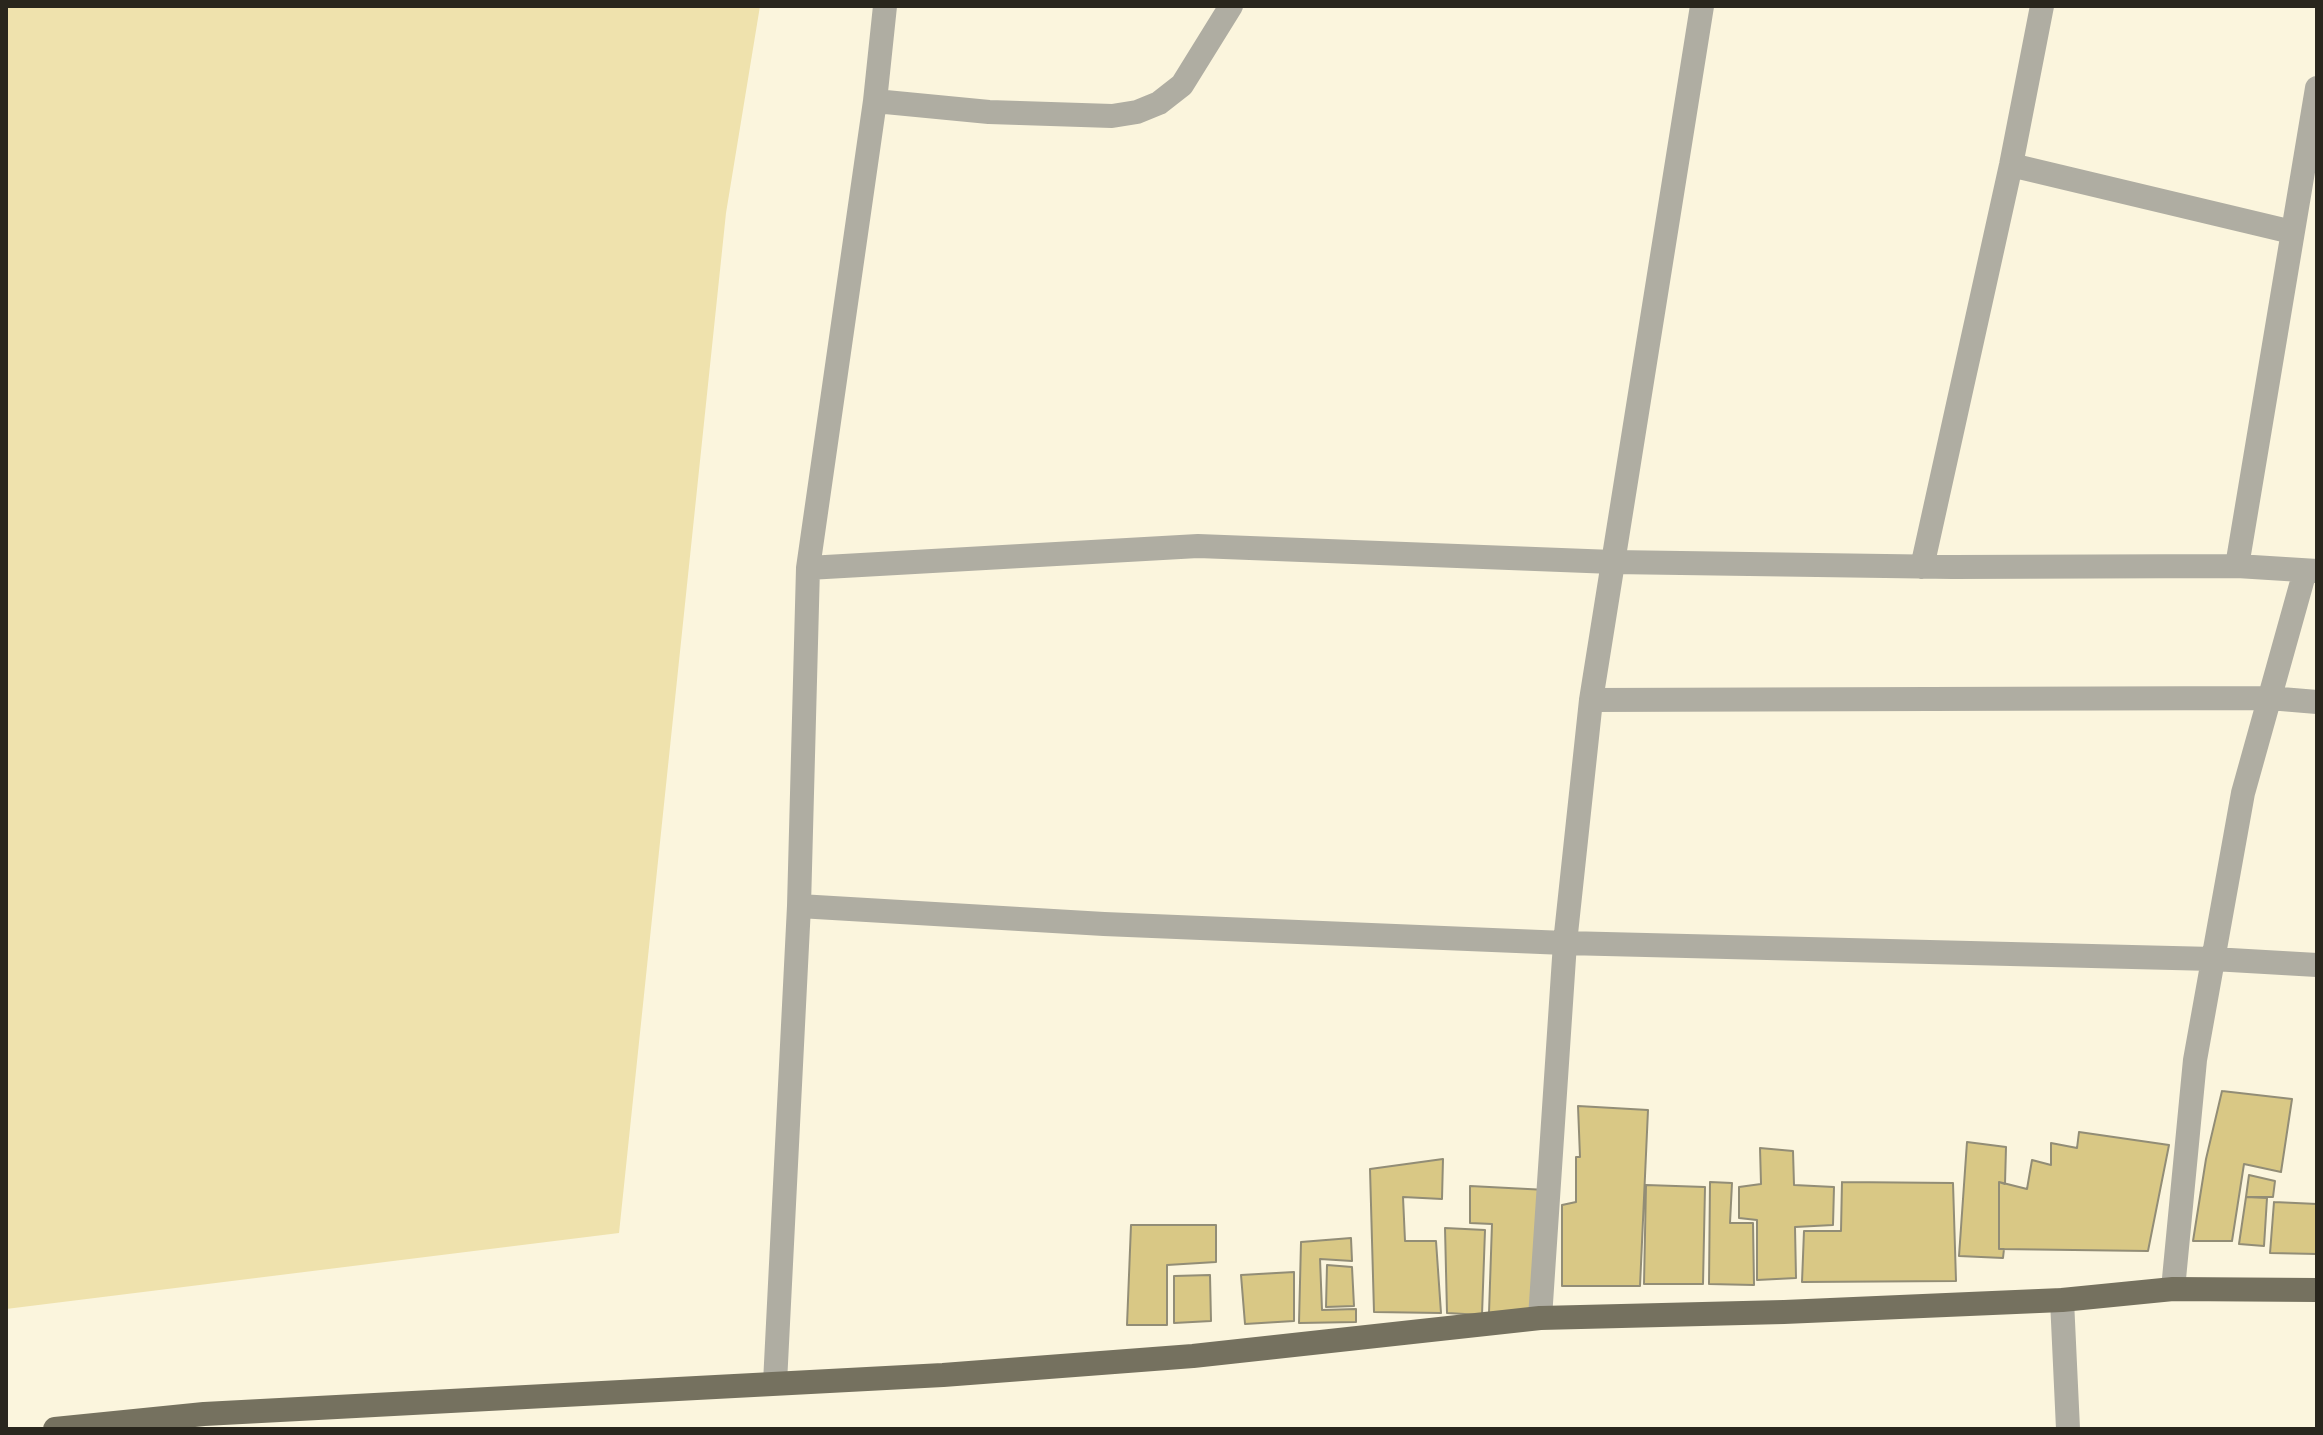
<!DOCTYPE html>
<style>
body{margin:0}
#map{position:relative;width:2323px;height:1435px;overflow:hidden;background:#fbf5dd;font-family:Helvetica,sans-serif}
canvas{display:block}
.frame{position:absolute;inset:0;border:8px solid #29261d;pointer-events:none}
</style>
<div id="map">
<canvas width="2323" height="1435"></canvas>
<div class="frame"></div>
</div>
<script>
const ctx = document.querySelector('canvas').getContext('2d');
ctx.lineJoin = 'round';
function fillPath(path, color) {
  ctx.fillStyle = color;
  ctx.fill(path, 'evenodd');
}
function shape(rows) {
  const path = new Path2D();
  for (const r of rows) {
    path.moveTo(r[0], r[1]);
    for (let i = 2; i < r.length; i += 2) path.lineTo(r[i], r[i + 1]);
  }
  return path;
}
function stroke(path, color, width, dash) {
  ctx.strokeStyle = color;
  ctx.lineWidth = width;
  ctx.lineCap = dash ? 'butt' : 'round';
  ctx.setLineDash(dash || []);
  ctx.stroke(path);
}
const green = shape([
 [6,6,760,6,726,213,619,1233,6,1309]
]);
const building = shape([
 [2222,1091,2292,1099,2281,1172,2244,1164,2232,1241,2193,1241,2206,1159,2222,1091],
 [1578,1106,1648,1110,1640,1286,1562,1286,1562,1205,1576,1202,1576,1157,1580,1157,1578,1106],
 [2079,1132,2169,1145,2148,1251,1999,1249,1999,1182,2027,1189,2032,1160,2051,1165,2051,1143,2077,1148,2079,1132],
 [1967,1142,2006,1147,2005,1184,1999,1182,1999,1249,2004,1249,2003,1258,1959,1256,1967,1142],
 [1760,1148,1793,1151,1794,1185,1834,1187,1833,1225,1795,1227,1796,1278,1757,1280,1757,1220,1739,1218,1739,1187,1761,1184,1760,1148],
 [1443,1159,1442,1199,1403,1197,1405,1241,1436,1241,1441,1313,1374,1312,1370,1169,1443,1159],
 [2249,1175,2275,1181,2273,1197,2246,1197,2249,1175],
 [1710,1182,1732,1183,1730,1223,1753,1223,1754,1285,1709,1284,1710,1182],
 [1842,1182,1953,1183,1956,1281,1802,1282,1804,1231,1841,1231,1842,1182],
 [1646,1185,1705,1187,1703,1284,1644,1284,1646,1185],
 [1470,1186,1547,1190,1538,1313,1489,1313,1492,1224,1470,1223,1470,1186],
 [2246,1197,2267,1198,2264,1246,2239,1244,2246,1197],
 [2274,1202,2317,1204,2317,1254,2270,1253,2274,1202],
 [1131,1225,1216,1225,1216,1262,1167,1265,1167,1325,1127,1325,1131,1225],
 [1445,1228,1485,1230,1482,1315,1447,1313,1445,1228],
 [1351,1238,1352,1261,1320,1259,1322,1310,1356,1309,1356,1322,1299,1323,1301,1242,1351,1238],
 [1327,1265,1352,1267,1354,1306,1326,1307,1327,1265],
 [1294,1272,1294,1321,1245,1324,1241,1275,1294,1272],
 [1210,1275,1211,1321,1174,1323,1174,1276,1210,1275]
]);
const minor = shape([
 [875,101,989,112,1112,116,1137,112,1159,103,1182,85,1231,6],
 [2011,165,2292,232],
 [2237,566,2317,88],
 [1922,567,2011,165,2042,6],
 [808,568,1198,546,1613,562,1953,567,2237,566,2317,571],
 [1591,700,2269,698,2317,702],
 [799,906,1104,924,1565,943,2213,959,2317,965],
 [2173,1289,2195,1060,2243,793,2305,571],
 [2062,1300,2068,1429],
 [1540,1318,1565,943,1591,700,1702,6],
 [775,1383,799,906,808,568,875,101,885,6]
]);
const primary = shape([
 [55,1429,204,1414,943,1375,1193,1356,1540,1318,1784,1312,2062,1300,2173,1289,2317,1290]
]);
fillPath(green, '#efe2ad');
fillPath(building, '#d9c885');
stroke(building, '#928d76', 2);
stroke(minor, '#afada2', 24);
stroke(primary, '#75715f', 24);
</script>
